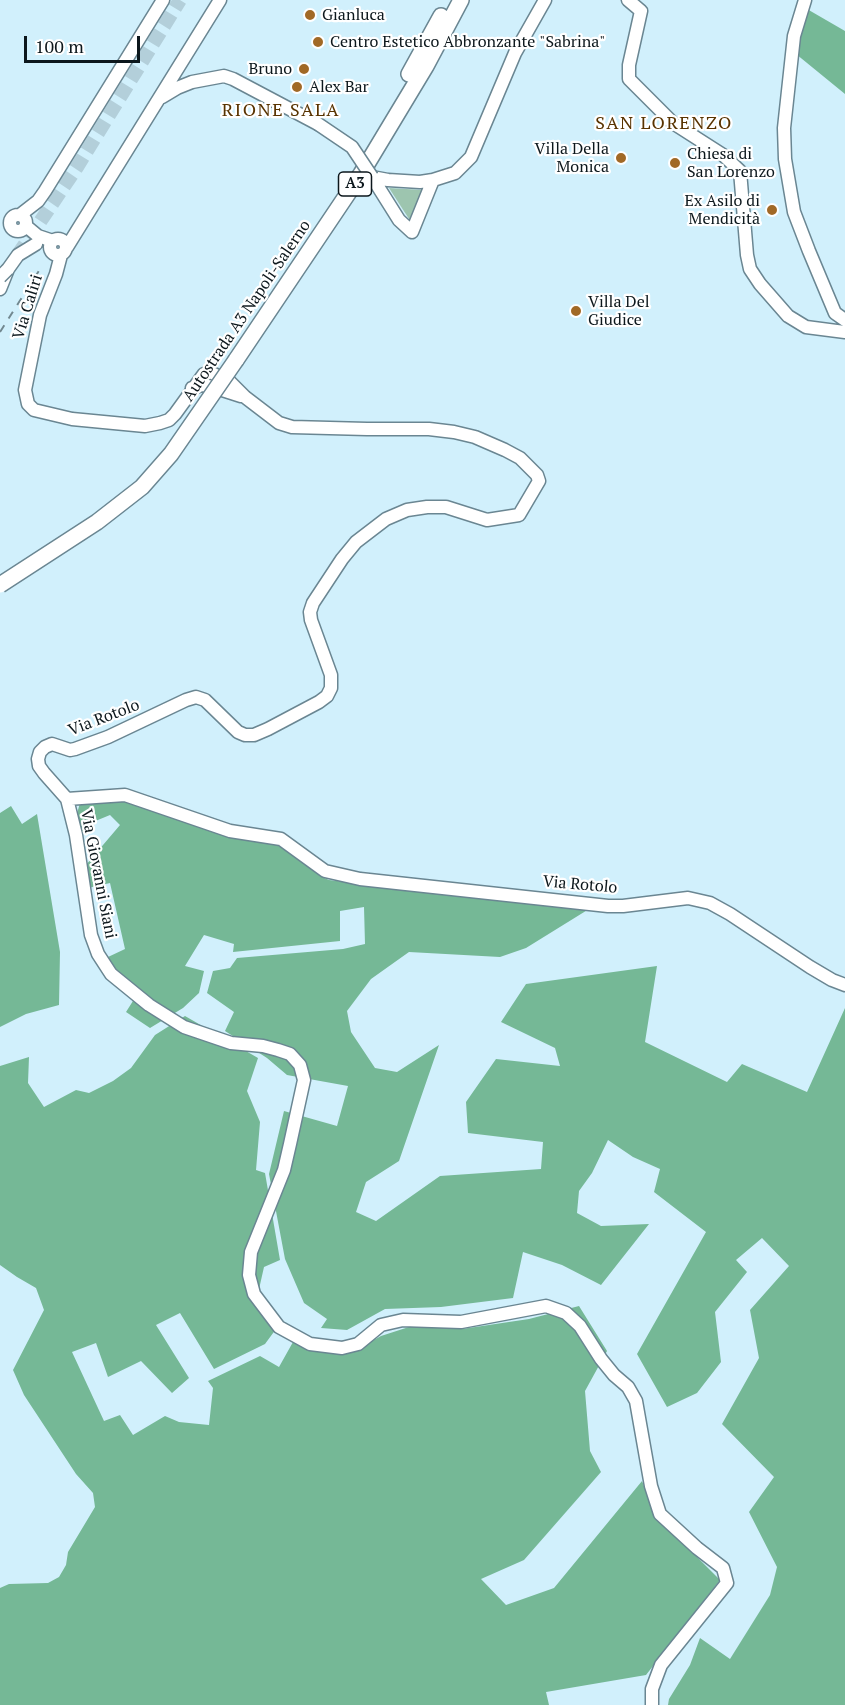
<!DOCTYPE html>
<meta charset="utf-8">
<style>
body{margin:0}
#map{position:relative;width:845px;height:1705px;overflow:hidden;background:#d1f0fc;font-family:"PT Serif",serif}
canvas{display:block}
.scale{position:absolute;left:24px;top:36px;width:116px;height:27px;box-sizing:border-box;border:3px solid #0c171c;border-top:0;padding-left:8px;font-size:18px;line-height:21px;white-space:nowrap;color:#0c171c;-webkit-text-stroke:4px #fff;paint-order:stroke}
</style>
<div id="map">
<canvas width="845" height="1705"></canvas>
<div class="scale">100 m</div>
</div>
<script>
const ctx = document.querySelector('canvas').getContext('2d');
ctx.lineJoin = 'round';
function fillPath(path, color) {
  ctx.fillStyle = color;
  ctx.fill(path, 'evenodd');
}
function shape(rows) {
  const path = new Path2D();
  for (const r of rows) {
    if (r.length === 3) {
      path.moveTo(r[0] + r[2], r[1]);
      path.arc(r[0], r[1], r[2], 0, 2 * Math.PI);
      continue;
    }
    path.moveTo(r[0], r[1]);
    for (let i = 2; i < r.length; i += 2) path.lineTo(r[i], r[i + 1]);
  }
  return path;
}
function stroke(path, color, width, dash) {
  ctx.strokeStyle = color;
  ctx.lineWidth = width;
  ctx.lineCap = dash ? 'butt' : 'round';
  ctx.setLineDash(dash || []);
  ctx.stroke(path);
}
function write(font, color, halo, rows, align = 'center') {
  ctx.font = font + ' "PT Serif",serif';
  ctx.lineWidth = 4.5;
  ctx.setLineDash([]);
  ctx.textBaseline = 'middle';
  ctx.strokeStyle = halo;
  ctx.fillStyle = color;
  for (const [text, x, y, turn = 0] of rows) {
    ctx.save();
    ctx.translate(x, y);
    ctx.rotate((+turn || 0) * Math.PI / 180);
    ctx.textAlign = isNaN(turn) ? turn : align;
    if (halo) ctx.strokeText(text, 0, 0);
    ctx.fillText(text, 0, 0);
    ctx.restore();
  }
}
const green = shape([
 [389,188,424,190,411,222]
]);
const forest = shape([
 [807,9,845,31,845,94,796,54],
 [124,801,228,837,279,845,322,877,329,880,454,896,589,909,526,948,500,957,409,952,371,979,347,1011,351,1032,375,1068,397,1072,439,1045,399,1161,366,1182,356,1212,376,1221,440,1176,541,1169,543,1142,468,1133,466,1102,496,1059,560,1066,555,1048,501,1022,526,984,657,966,645,1042,727,1082,742,1064,807,1092,845,1008,845,1705,668,1705,669,1699,690,1665,700,1638,730,1659,770,1595,777,1567,749,1512,774,1477,722,1424,759,1358,750,1310,789,1266,762,1238,736,1260,747,1272,715,1312,721,1362,697,1393,667,1407,637,1354,706,1232,654,1192,660,1169,633,1157,608,1140,592,1173,579,1191,577,1213,601,1226,649,1224,601,1285,562,1265,523,1252,513,1298,441,1307,385,1309,347,1330,321,1328,327,1319,304,1303,285,1259,269,1174,284,1111,337,1126,348,1086,287,1075,267,1058,225,1031,234,1012,207,993,213,971,230,968,237,958,343,949,365,944,364,907,340,911,340,941,233,952,234,944,204,935,185,966,204,971,199,993,183,1008,150,1028,126,1012,138,993,115,972,108,957,125,949,110,883,88,888,86,865,120,825,110,815,93,822,79,835,76,817,80,803],
 [11,806,22,824,37,814,60,952,59,1005,26,1014,0,1027,0,813],
 [185,1016,258,1058,247,1091,260,1122,256,1170,265,1173,280,1260,264,1267,257,1298,276,1329,265,1344,214,1369,180,1313,156,1325,189,1378,172,1393,141,1361,108,1377,96,1343,72,1352,104,1421,120,1415,133,1435,165,1416,179,1422,209,1425,213,1388,208,1381,260,1356,279,1367,293,1342,307,1348,336,1354,352,1352,381,1336,412,1326,462,1329,529,1319,579,1306,607,1351,585,1391,590,1451,601,1472,524,1560,481,1579,506,1605,554,1588,642,1481,656,1516,720,1580,646,1675,546,1692,549,1705,0,1705,0,1588,9,1584,48,1583,59,1577,66,1565,68,1552,95,1507,93,1493,76,1474,24,1395,13,1370,44,1310,36,1288,17,1277,0,1265,0,1066,29,1057,28,1083,44,1107,76,1090,89,1093,113,1081,131,1068,155,1035]
]);
const primaryTunnel = shape([
 [17,256,77,167,180,0]
]);
const secondary = shape([
 [628,0,641,11,629,65,629,79,673,123,723,155,740,171,747,255,750,269,760,284,788,316,806,327,845,332],
 [805,0,794,36,784,128,785,159,794,212,809,251,835,313,845,320],
 [162,97,177,88,192,82,224,76,233,79,318,124],
 [372,177,388,180,420,182,433,180,412,232,399,220,372,177],
 [433,180,455,173,471,157,515,53,545,0],
 [20,215,38,201,45,191,163,0],
 [18,223,8],
 [26,226,38,236,53,241],
 [58,247,8],
 [67,247,220,0],
 [61,255,56,274,40,315,25,390,28,404,34,410,72,419,145,426,160,423,169,420,175,414,204,374,210,372,230,382,245,397,279,423,292,427,367,429,429,429,454,432,475,437,505,450,520,458,537,475,539,481,519,515,487,520,446,507,427,507,407,510,386,519,356,542,342,559,313,603,310,612,311,620,331,675,331,688,327,696,319,702,268,729,254,735,245,735,238,732,205,700,196,697,186,700,108,737,75,749,70,750,52,744,45,747,40,752,38,759,39,766,44,773,67,799,76,835,91,935,98,954,111,974,149,1005,184,1027,231,1043,263,1046,278,1050,290,1054,300,1065,304,1080,290,1144,284,1170,251,1252,249,1275,254,1294,279,1327,310,1344,342,1348,358,1344,381,1325,403,1320,461,1322,546,1306,566,1313,580,1326,601,1359,614,1375,628,1387,636,1401,651,1486,660,1514,697,1548,723,1568,727,1583,661,1665,652,1689,652,1705],
 [0,289,8,269,18,255,36,244],
 [192,388,202,385,213,387,241,396],
 [67,799,125,795,230,831,281,839,325,871,360,879,608,906,623,906,688,898,710,903,730,914,810,967,832,980,845,985]
]);
const highway = shape([
 [409,74,441,16],
 [236,360,361,174,426,66,461,0]
]);
const rail = shape([
 [0,332,42,266]
]);
const secondaryBridge = shape([
 [318,124,352,147,372,177],
 [0,277,8,269]
]);
const highwayBridge = shape([
 [0,585,97,522,142,487,171,454,236,360]
]);
const markers = [
 [310,15,6,"#a16926"],
 [318,42,6,"#a16926"],
 [304,69,6,"#a16926"],
 [297,87,6,"#a16926"],
 [621,158,6,"#a16926"],
 [675,163,6,"#a16926"],
 [772,210,6,"#a16926"],
 [576,311,6,"#a16926"]
];
const shields = [
 [355,184,33]
];
const shieldNames = [
 ["A3",355,184]
];
const poiNames = [
 ["Gianluca",322,15],
 ["Centro Estetico Abbronzante \"Sabrina\"",330,42],
 ["Bruno",292,69,"right"],
 ["Alex Bar",309,87],
 ["Villa Della",609,149,"right"],
 ["Monica",609,167,"right"],
 ["Chiesa di",687,154],
 ["San Lorenzo",687,172],
 ["Ex Asilo di",760,201,"right"],
 ["Mendicità",760,219,"right"],
 ["Villa Del",588,302],
 ["Giudice",588,320]
];
const streetNames = [
 ["Via Caliri",28,307,-73],
 ["Autostrada A3 Napoli-Salerno",247,311,-56],
 ["Via Rotolo",104,718,-21],
 ["Via Giovanni Siani",98,874,79],
 ["Via Rotolo",580,885,5]
];
const neighbourhoodNames = [
 ["RIONE SALA",281,111],
 ["SAN LORENZO",664,124]
];
fillPath(green, '#9dc5af');
fillPath(forest, '#75b896');
stroke(primaryTunnel, '#b3cfda', 14, [14, 7]);
stroke(secondary, '#6a8692', 15);
stroke(highway, '#6a8692', 18);
stroke(secondary, '#fff', 12);
stroke(highway, '#fff', 15);
stroke(rail, '#728890', 2, [8, 8]);
stroke(secondaryBridge, '#6a8692', 15, []);
stroke(highwayBridge, '#6a8692', 18, []);
stroke(secondaryBridge, '#fff', 12);
stroke(highwayBridge, '#fff', 15);
for (const [x, y, r, color] of markers) {
  const dot = new Path2D();
  dot.arc(x, y, r, 0, 2 * Math.PI);
  ctx.fillStyle = color;
  ctx.fill(dot);
  stroke(dot, '#fff', 2);
}
for (const [x, y, w] of shields) {
  const box = new Path2D();
  box.roundRect(x - w / 2, y - 12, w, 24, 4.5);
  ctx.fillStyle = '#fff';
  ctx.fill(box);
  stroke(box, '#0c171c', 1.5);
}
write('bold 15px', '#0c171c', null, shieldNames);
write('16px', '#0c171c', '#fff', poiNames, 'left');
write('16px', '#0c171c', '#fff', streetNames);
ctx.letterSpacing = '1.5px';
write('18px', '#583300', '#fff', neighbourhoodNames);
ctx.letterSpacing = '0px';
</script>
